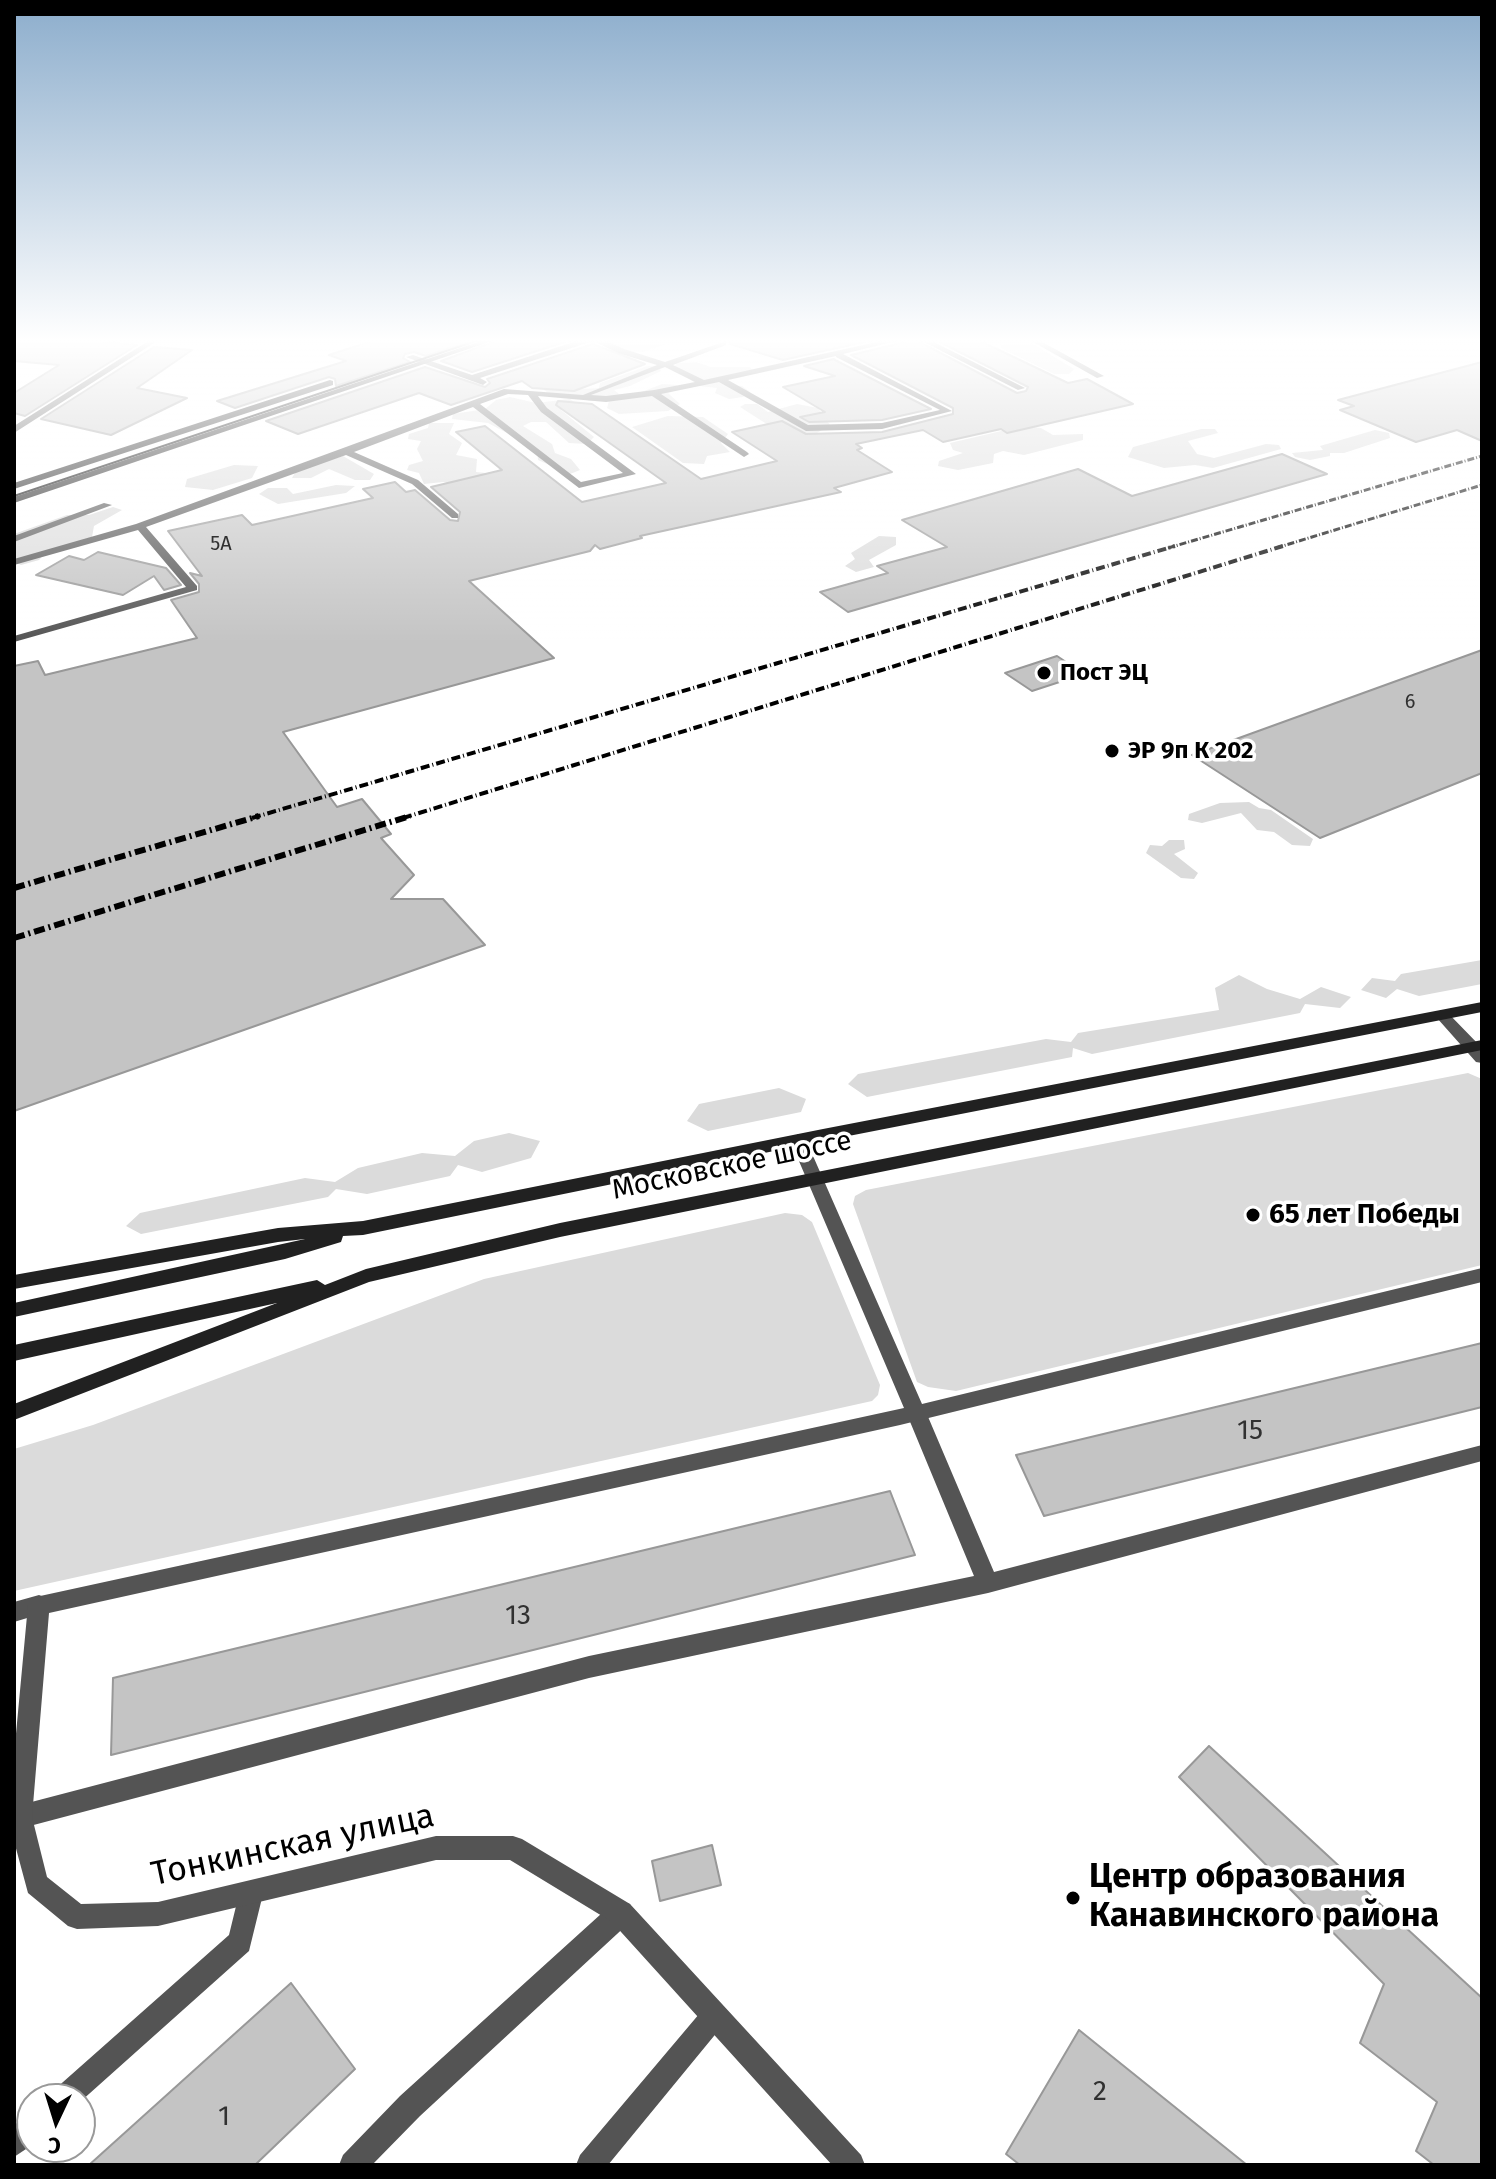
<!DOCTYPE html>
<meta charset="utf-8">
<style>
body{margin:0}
#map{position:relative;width:1496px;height:2179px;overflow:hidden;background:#fff;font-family:"Fira Sans",sans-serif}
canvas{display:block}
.frame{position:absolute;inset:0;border:16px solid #000;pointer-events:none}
.north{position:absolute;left:16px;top:2083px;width:80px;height:80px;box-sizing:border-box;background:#fff;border:2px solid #999;border-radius:50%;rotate:184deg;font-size:22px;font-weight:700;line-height:32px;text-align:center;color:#000}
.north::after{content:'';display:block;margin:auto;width:28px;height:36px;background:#000;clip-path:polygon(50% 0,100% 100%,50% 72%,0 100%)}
</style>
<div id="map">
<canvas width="1496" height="2179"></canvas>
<div class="frame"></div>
<div class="north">С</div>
</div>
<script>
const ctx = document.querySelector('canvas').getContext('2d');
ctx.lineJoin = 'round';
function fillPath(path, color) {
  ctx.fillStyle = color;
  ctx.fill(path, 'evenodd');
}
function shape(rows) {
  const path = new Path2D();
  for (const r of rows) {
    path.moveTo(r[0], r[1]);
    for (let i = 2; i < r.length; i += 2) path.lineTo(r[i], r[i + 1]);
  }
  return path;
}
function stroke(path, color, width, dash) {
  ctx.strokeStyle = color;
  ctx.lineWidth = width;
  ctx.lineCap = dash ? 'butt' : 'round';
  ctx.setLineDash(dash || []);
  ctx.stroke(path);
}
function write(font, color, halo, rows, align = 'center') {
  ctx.font = font + ' "Fira Sans",sans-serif';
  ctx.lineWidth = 7;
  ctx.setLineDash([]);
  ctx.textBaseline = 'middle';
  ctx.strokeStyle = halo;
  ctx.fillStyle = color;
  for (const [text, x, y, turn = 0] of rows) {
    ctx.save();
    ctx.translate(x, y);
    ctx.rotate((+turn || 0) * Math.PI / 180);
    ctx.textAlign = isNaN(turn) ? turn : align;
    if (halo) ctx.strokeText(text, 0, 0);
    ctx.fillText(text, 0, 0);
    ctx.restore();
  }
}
const green = shape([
 [604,338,676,338,676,341,642,352,627,352],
 [982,338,1015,338,1014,341,1028,341,1074,369,1069,374,1054,374,1001,348,1003,342],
 [696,362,711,367,750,367,755,373,721,381,724,385,742,386,750,392,743,397,729,399,715,393,717,388,699,386,673,367,678,363],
 [648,366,659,366,661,371,630,386,614,390,619,394,639,393,662,384,677,385,677,390,668,393,680,404,668,411,619,414,607,408,609,401,590,401,574,395,554,397,543,389,546,384,563,383,581,389,599,388,600,383],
 [510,397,536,403,570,399,577,404,561,410,594,437,587,444,569,443,546,422,531,422,523,426,552,444,555,453,571,459,580,470,570,474,538,460,537,449,488,423,452,419,453,414,485,409,496,400],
 [745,404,757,404,768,412,797,404,818,408,830,425,812,436,787,437,740,407],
 [668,416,703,417,728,434,721,443,730,452,707,456,704,464,683,463,632,427],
 [429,423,454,423,449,434,462,443,456,455,477,459,476,472,496,474,460,485,443,482,424,484,419,473,407,470,409,465,423,461,417,449,421,441,408,439,409,434,428,428],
 [1023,426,1041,428,1053,435,1083,434,1083,440,1024,455,1003,451,994,454,993,463,958,470,938,466,939,461,963,453,953,450,950,443],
 [1201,429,1215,429,1218,433,1188,441,1197,454,1214,458,1266,444,1279,445,1281,449,1213,468,1195,465,1164,468,1128,457,1133,447],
 [1375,430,1389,433,1390,438,1344,453,1330,453,1330,456,1310,460,1295,457,1292,453,1323,450,1320,446],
 [343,456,374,474,370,480,355,480,329,469,311,478,292,478,296,471],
 [234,465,258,466,252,478,213,490,185,487,187,479],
 [336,485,355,486,346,493,278,504,259,494,268,488,287,488,293,494],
 [113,507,122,510,94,526,92,537,47,551,39,560,21,565,14,561,14,534,67,515,89,515],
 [879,536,896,537,896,545,869,560,874,567,856,572,845,566,855,559,851,553],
 [1249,802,1259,808,1271,810,1313,839,1310,846,1292,845,1274,832,1257,830,1241,813,1202,823,1188,820,1189,814,1220,803],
 [1169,840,1184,840,1185,849,1174,854,1198,873,1194,879,1181,878,1146,853,1150,845,1162,846],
 [1482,960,1482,984,1419,996,1397,989,1386,998,1361,990,1372,978,1395,981,1401,974],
 [1239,975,1267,989,1300,999,1321,987,1351,997,1340,1008,1305,1004,1300,1013,1092,1054,1073,1048,1072,1057,867,1097,848,1084,858,1074,1046,1039,1071,1042,1078,1033,1219,1010,1215,988],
 [1468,1073,1482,1079,1482,1265,956,1391,928,1387,917,1382,853,1204,855,1196,866,1190],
 [779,1088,806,1099,801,1112,708,1131,687,1121,699,1104],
 [509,1133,540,1141,531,1158,482,1172,458,1165,450,1176,367,1194,336,1189,328,1197,141,1234,126,1226,140,1213,305,1178,335,1182,358,1168,422,1153,455,1156,474,1141],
 [785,1213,802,1215,812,1222,880,1385,878,1395,872,1401,14,1591,14,1449,93,1425,484,1279]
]);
const building = shape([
 [14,338,64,338,137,345,25,416,14,413,14,393,59,365,14,361,14,338],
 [381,338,481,338,426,356,414,352,405,354,403,358,410,362,336,386,335,379,329,377,235,408,217,401,346,361,329,355,381,338],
 [504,338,577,338,472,372,441,361,504,338],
 [731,338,882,338,783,360,730,344,731,338],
 [912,338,1017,393,1026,391,1028,387,932,338,974,338,1068,383,1087,379,1133,404,1007,433,1001,429,943,442,923,430,856,444,862,448,857,450,892,472,834,488,841,492,640,536,642,538,600,549,595,545,590,551,469,581,554,658,283,732,337,807,362,799,391,834,381,838,414,875,391,899,443,899,485,945,14,1111,14,666,38,661,45,675,197,638,171,600,199,592,199,584,190,573,202,576,168,531,242,515,252,525,373,498,363,489,395,482,406,492,415,490,450,520,458,521,460,512,431,487,502,470,456,432,485,426,582,502,666,483,556,405,558,401,592,404,701,479,777,461,732,432,782,421,806,434,882,432,953,414,953,408,851,355,910,341,912,338],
 [593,344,645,364,574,391,532,388,522,381,451,405,419,393,298,434,266,421,425,367,485,387,490,383,487,379,593,344],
 [154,347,192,350,137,388,187,398,111,435,41,419,154,347],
 [834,359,835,360,931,409,882,420,809,422,800,417,825,412,783,387,835,376,804,366,834,359],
 [1482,362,1482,441,1457,430,1416,442,1340,410,1354,406,1338,400,1482,362],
 [1282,454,1327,474,848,612,820,592,888,573,877,566,947,547,902,520,1078,469,1132,496,1282,454],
 [98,552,166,568,181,585,164,590,154,576,123,595,36,575,69,556,84,560,98,552],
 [1482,650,1482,773,1320,838,1192,755,1482,650],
 [1057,656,1084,674,1032,691,1005,673,1057,656],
 [1482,1343,1482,1407,1044,1516,1016,1455,1482,1343],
 [890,1491,915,1555,111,1755,113,1678,890,1491],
 [1209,1746,1482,1998,1482,2165,1434,2165,1416,2151,1437,2102,1360,2043,1384,1984,1179,1777,1209,1746],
 [712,1845,721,1885,660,1901,652,1861,712,1845],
 [291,1983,355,2069,255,2165,89,2165,291,1983],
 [1079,2030,1247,2165,1020,2165,1006,2154,1079,2030]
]);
const service = shape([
 [586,338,600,338,624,349,665,362,726,341,726,345,673,365,704,380,895,338,909,338,843,354,952,411,882,429,806,431,719,382,661,394,747,452,749,454,744,457,652,396,606,402,538,396,547,408,636,474,579,488,473,407,354,452,418,480,458,514,458,518,452,518,412,484,346,455,146,527,197,586,197,590,14,642,14,636,186,587,138,530,14,565,14,559,136,524,504,389,583,395,657,365,618,353,593,341,480,378,487,382,483,385,406,357,413,355,472,375,586,338],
 [836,356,836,357,940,410,882,423,808,425,728,380,836,356],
 [665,367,695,382,654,390,606,396,591,395,665,367],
 [508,394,528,395,541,412,623,473,581,482,480,404,508,394],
 [916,338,926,338,1025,388,1018,390,916,338],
 [1026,338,1035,338,1104,376,1097,378,1026,338],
 [104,503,112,505,14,542,14,536,104,503],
 [916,1404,923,1406,926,1412,994,1572,1482,1445,1482,1461,988,1593,589,1678,26,1827,14,1834,14,1808,20,1805,589,1656,974,1576,906,1412,909,1406,916,1404],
 [39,1595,47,1598,50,1605,47,1612,14,1622,14,1602,39,1595],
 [251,1882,260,1885,263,1894,249,1951,80,2102,80,2099,50,2099,54,2090,229,1935,239,1894,242,1885,251,1882],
 [621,1901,630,1904,633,1913,630,1922,420,2116,372,2165,339,2165,343,2155,400,2096,612,1904,621,1901],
 [714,2003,723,2007,727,2016,723,2025,608,2165,576,2165,580,2155,705,2007,714,2003],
 [32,2113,32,2145,14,2157,14,2125,32,2113]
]);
const minor = shape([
 [153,338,162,338,14,433,14,426,153,338],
 [1442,1010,1447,1012,1482,1048,1482,1063,1476,1062,1437,1018,1434,1015,1437,1012,1442,1010],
 [798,1134,806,1140,922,1404,1482,1268,1482,1282,900,1425,49,1613,32,1817,47,1877,81,1904,158,1902,436,1836,513,1836,522,1839,630,1904,861,2155,865,2165,832,2165,612,1922,510,1860,436,1860,158,1926,77,1929,68,1926,28,1893,14,1841,14,1755,28,1605,31,1598,904,1408,790,1140,798,1134]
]);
const secondary = shape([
 [490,338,501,338,14,503,14,497,490,338],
 [330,380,333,381,333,385,14,489,14,483,330,380],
 [1482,1002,1482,1012,823,1141,363,1235,343,1236,341,1242,285,1259,14,1317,14,1303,305,1239,278,1242,14,1289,14,1275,278,1228,363,1221,823,1129,1482,1002],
 [1482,1040,1482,1050,560,1237,369,1282,14,1420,14,1404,277,1303,14,1361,14,1345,317,1280,325,1285,366,1269,560,1223,1482,1040]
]);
const tram = shape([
 [14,496,485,338]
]);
const railFar2 = shape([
 [1168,548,1482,456],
 [1276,548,1482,485]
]);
const railFar1 = shape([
 [252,818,1175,546],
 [403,818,1283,546]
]);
const rail = shape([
 [14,888,259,816],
 [14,938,410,816]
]);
const markers = [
 [1044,673,8,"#000"],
 [1112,751,8,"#000"],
 [1253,1215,8,"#000"],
 [1073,1898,8,"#000"]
];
const farNumbernames = [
 ["5А",221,544],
 ["6",1410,702]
];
const farPoinames = [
 ["Пост ЭЦ",1060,673],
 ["ЭР 9п К 202",1128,751]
];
const streetNames = [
 ["Московское шоссе",732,1166,-12]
];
const poiNames = [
 ["65 лет Победы",1269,1215]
];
const nearNumbernames = [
 ["15",1250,1431],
 ["13",518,1616],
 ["2",1100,2092],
 ["1",224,2117]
];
const nearStreetnames = [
 ["Тонкинская улица",293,1846,-12]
];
const nearPoinames = [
 ["Центр образования",1089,1878],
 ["Канавинского района",1089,1917]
];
fillPath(green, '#dbdbdb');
fillPath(building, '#c4c4c4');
stroke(building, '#989898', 2);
fillPath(service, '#545454');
fillPath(minor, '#545454');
fillPath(secondary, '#212121');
stroke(tram, '#000', 2);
stroke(railFar2, '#000', 3, [7, 2, 1, 2]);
stroke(railFar1, '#000', 4, [9, 3, 1, 3]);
stroke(rail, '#000', 6, [11, 4, 2, 4]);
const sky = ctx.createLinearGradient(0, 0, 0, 643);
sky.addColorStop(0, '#8cadcc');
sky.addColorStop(0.53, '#fff');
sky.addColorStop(1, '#ffffff00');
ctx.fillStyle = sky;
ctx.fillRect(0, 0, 1496, 643);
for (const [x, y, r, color] of markers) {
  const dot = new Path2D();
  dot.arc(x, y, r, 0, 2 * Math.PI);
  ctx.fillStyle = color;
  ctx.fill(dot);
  stroke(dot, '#fff', 3);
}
write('20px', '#313131', null, farNumbernames);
write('bold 24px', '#000', '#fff', farPoinames, 'left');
write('28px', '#000', '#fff', streetNames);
write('bold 28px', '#000', '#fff', poiNames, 'left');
write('28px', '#313131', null, nearNumbernames);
write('34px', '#000', '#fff', nearStreetnames);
write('bold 34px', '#000', '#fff', nearPoinames, 'left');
</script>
